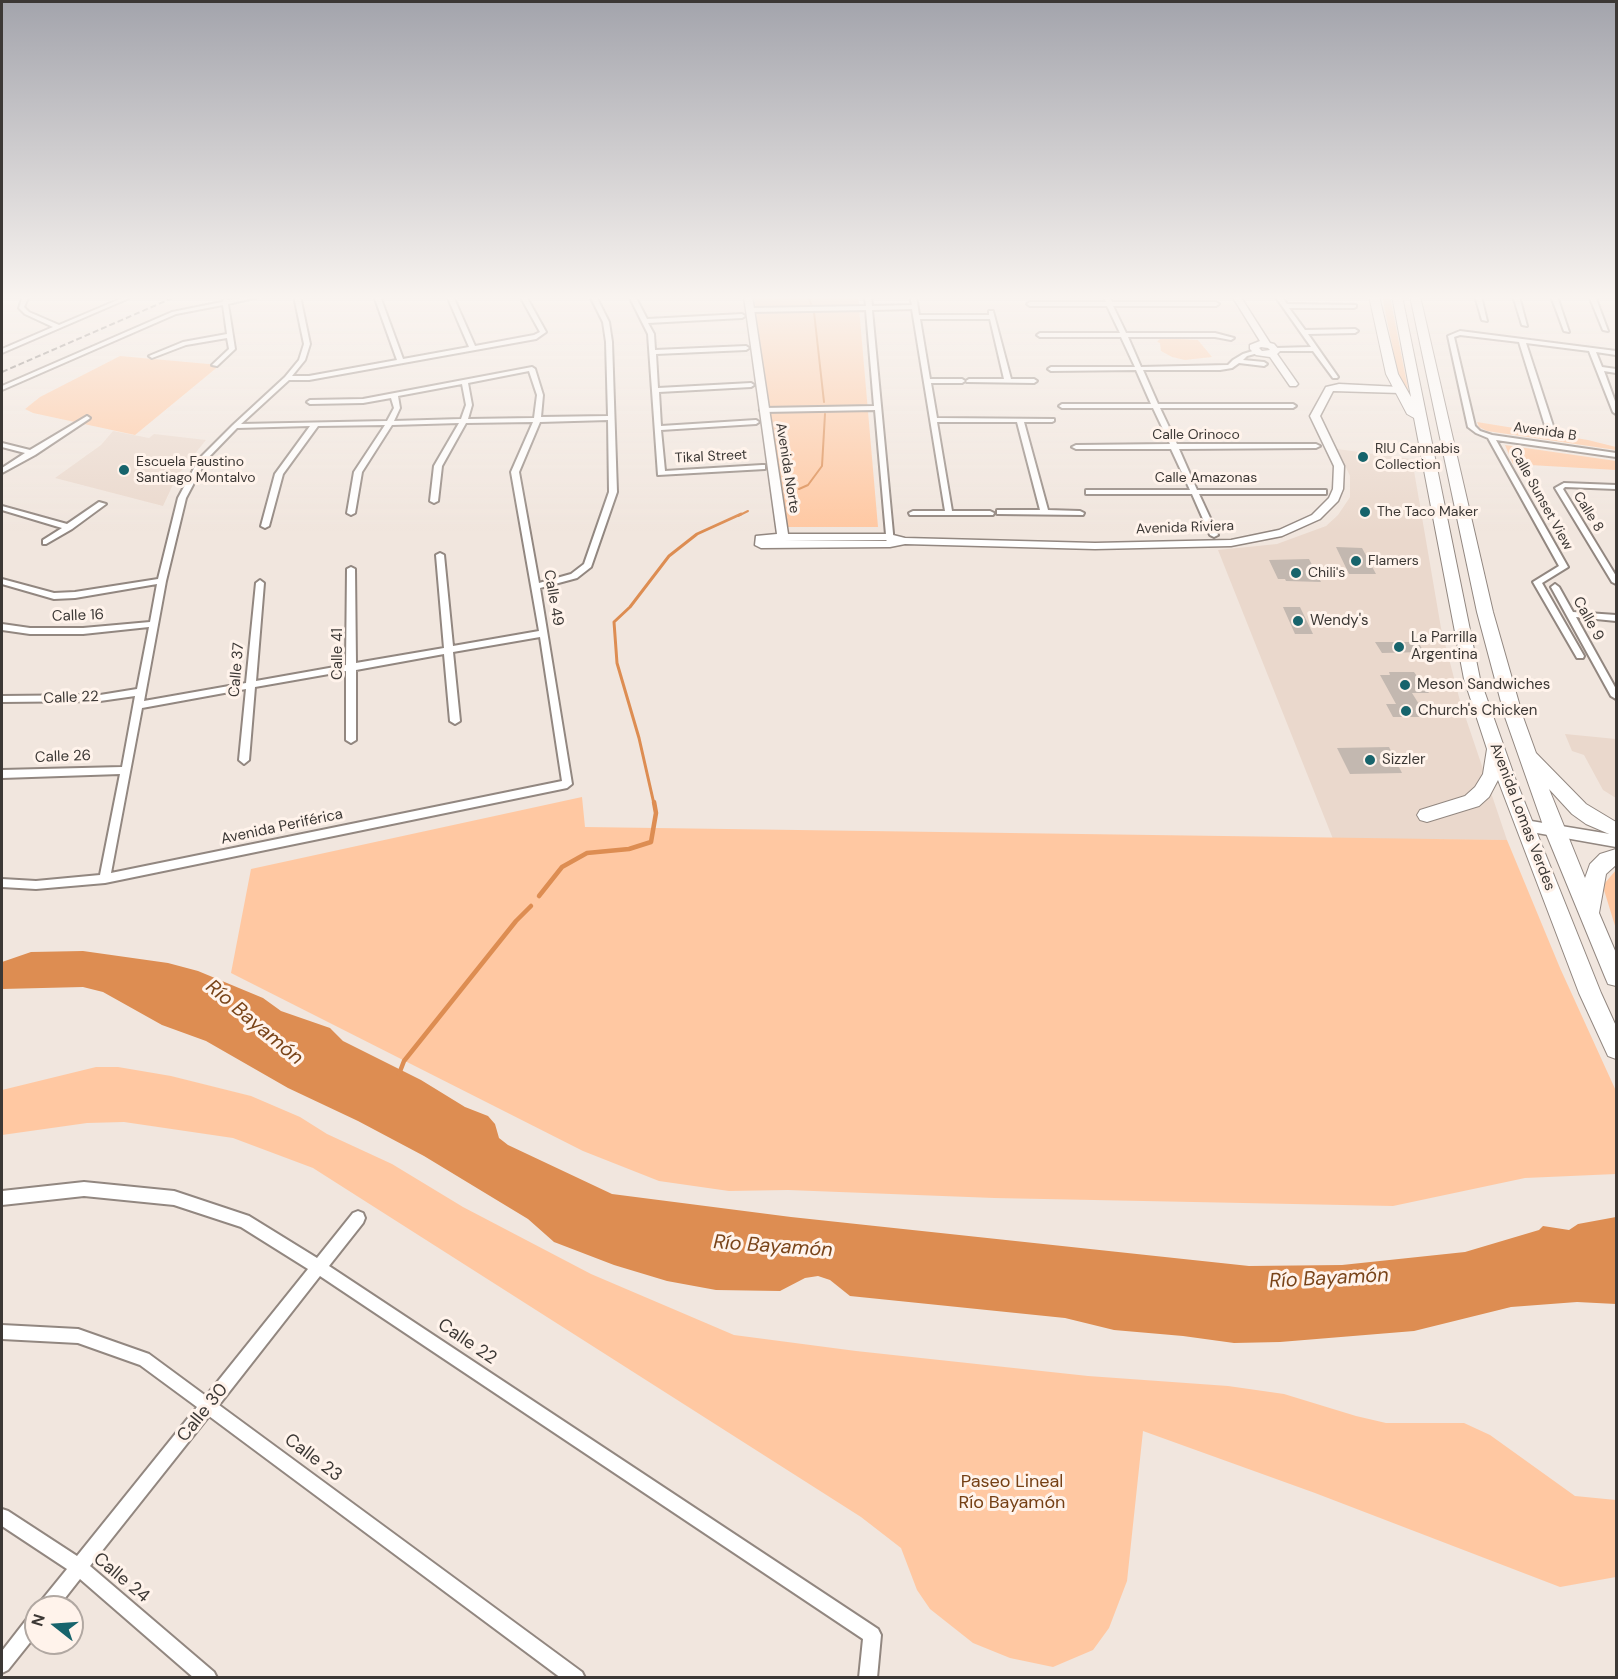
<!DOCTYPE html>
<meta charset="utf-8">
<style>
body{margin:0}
#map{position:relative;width:1618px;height:1679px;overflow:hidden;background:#f1e6de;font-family:"DM Sans",sans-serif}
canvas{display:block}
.frame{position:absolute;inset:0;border:3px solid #3c3835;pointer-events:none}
.north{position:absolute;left:24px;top:1595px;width:60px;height:60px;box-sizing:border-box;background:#fff3eb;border:2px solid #b1a8a2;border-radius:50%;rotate:287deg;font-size:16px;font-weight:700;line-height:24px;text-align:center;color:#3c3835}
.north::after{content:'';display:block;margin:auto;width:21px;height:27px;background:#17646c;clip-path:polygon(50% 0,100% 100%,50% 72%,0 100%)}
</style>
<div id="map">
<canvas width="1618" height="1679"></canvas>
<div class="frame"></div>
<div class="north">N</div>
</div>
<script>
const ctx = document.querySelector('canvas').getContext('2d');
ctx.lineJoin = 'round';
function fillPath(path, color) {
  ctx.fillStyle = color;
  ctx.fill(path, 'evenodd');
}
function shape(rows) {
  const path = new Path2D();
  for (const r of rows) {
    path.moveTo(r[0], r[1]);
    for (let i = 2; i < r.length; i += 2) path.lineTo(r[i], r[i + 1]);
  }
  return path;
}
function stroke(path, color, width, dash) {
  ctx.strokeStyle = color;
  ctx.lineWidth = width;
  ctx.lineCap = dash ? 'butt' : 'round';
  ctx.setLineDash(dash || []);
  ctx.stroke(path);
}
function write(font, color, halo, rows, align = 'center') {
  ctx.font = font + ' "DM Sans",sans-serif';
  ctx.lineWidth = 6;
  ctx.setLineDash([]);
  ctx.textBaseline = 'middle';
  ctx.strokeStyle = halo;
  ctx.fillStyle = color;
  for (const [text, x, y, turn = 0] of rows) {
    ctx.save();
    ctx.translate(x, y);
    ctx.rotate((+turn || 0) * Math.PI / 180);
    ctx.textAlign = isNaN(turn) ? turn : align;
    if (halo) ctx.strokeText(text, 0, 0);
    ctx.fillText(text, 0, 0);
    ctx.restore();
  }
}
const built = shape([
 [113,431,149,438,154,434,206,440,177,476,163,506,55,478,101,445],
 [1337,449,1412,459,1441,628,1460,701,1507,840,1333,839,1218,550,1277,544,1326,526,1338,515,1350,497,1350,476],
 [1565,734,1616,739,1616,798,1603,790,1584,755,1572,751]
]);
const green = shape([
 [754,296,858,296,878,527,785,527,770,438],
 [1382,296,1390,296,1409,394,1398,374],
 [1161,338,1198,340,1212,357,1185,360,1172,357,1161,351,1160,343,1157,342],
 [120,356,220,365,135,435,33,413,25,409,40,397],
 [1477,422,1588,440,1616,447,1616,450,1487,431,1479,427],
 [1505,445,1616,461,1616,470,1513,464],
 [582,797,585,827,1507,840,1560,968,1616,1091,1616,1174,1525,1178,1393,1206,994,1198,788,1190,729,1191,659,1181,583,1151,231,973,251,869],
 [1616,870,1616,929,1604,890,1605,883],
 [96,1067,118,1067,171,1076,251,1096,300,1117,327,1134,392,1164,463,1207,591,1274,734,1335,856,1351,1088,1376,1228,1386,1284,1394,1356,1416,1386,1423,1464,1423,1490,1435,1575,1496,1616,1500,1616,1577,1560,1587,1315,1493,1143,1431,1127,1581,1109,1628,1093,1650,1053,1667,1010,1658,973,1643,930,1609,917,1590,901,1548,861,1517,313,1168,233,1138,124,1122,87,1123,2,1135,2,1090]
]);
const water = shape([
 [83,951,168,963,198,971,263,998,281,1011,330,1028,343,1041,421,1080,465,1107,488,1116,495,1124,499,1138,508,1145,612,1194,791,1217,1249,1266,1342,1265,1465,1252,1539,1230,1543,1226,1569,1230,1578,1224,1616,1217,1616,1304,1577,1302,1511,1307,1414,1331,1280,1342,1234,1343,1183,1336,1114,1330,1065,1318,850,1296,830,1280,818,1276,805,1278,780,1291,716,1290,667,1281,614,1265,554,1242,528,1219,424,1156,358,1121,288,1088,206,1041,162,1025,103,992,83,987,2,989,2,962,31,952]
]);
const streamFar2 = shape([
 [808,296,811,304],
 [814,312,824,402],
 [799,489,808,485,822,466,825,414],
 [738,516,748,511]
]);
const streamFar1 = shape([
 [654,804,639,738,617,663,614,622,630,607,669,556,697,534,741,514]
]);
const stream = shape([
 [539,896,562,867,587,853,629,849,651,842,656,813,654,802],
 [399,1074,404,1061,516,921,531,906]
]);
const building = shape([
 [1336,547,1362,548,1376,574,1349,574],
 [1309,559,1321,582,1286,581,1285,579,1278,579,1269,560],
 [1283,607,1300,607,1313,634,1295,634],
 [1375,642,1418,642,1424,652,1382,653],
 [1389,672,1414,672,1429,693,1412,693,1427,717,1393,717,1386,704,1396,704,1380,675,1390,675],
 [1389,747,1402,773,1350,774,1337,748]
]);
const street = shape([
 [23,296,29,296,24,307,29,312,59,325,127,296,134,296,2,353,2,349,53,327,25,314,19,308,23,296],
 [253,296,262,296,228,304,235,349,217,366,212,365,229,349,227,338,186,345,152,358,149,356,183,342,227,334,223,305,176,314,2,390,2,386,172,312,222,302,225,299,228,300,253,296],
 [294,296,300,296,310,344,305,360,292,376,309,376,397,360,374,296,380,296,403,359,469,347,447,296,453,296,475,346,534,335,540,332,520,296,526,296,546,332,536,339,309,380,289,380,241,424,387,421,394,408,391,398,363,403,310,404,307,402,310,400,363,399,532,367,535,369,543,395,541,417,608,416,606,342,603,322,590,296,596,296,609,322,612,342,617,492,591,567,577,578,540,588,572,784,567,788,105,883,36,889,2,887,2,879,36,881,100,875,120,774,2,778,2,770,122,767,135,696,100,701,2,702,2,696,100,695,137,689,149,627,83,634,30,634,2,630,2,624,30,628,83,628,150,622,157,584,75,598,54,599,2,584,2,579,54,593,75,592,158,579,178,498,199,459,233,425,285,377,299,360,304,344,294,296],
 [529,371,537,395,534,418,468,419,472,405,468,383,529,371],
 [462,384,466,405,461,419,394,421,400,408,398,396,462,384],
 [608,420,609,492,584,564,571,574,539,583,519,472,540,422,608,420],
 [533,422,511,472,539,631,453,646,444,555,440,553,436,555,444,648,356,663,355,569,351,567,347,569,346,665,256,681,264,583,260,580,256,583,246,683,144,701,166,581,186,498,206,460,237,428,310,426,275,474,261,526,265,528,269,526,283,474,318,426,385,425,354,472,347,513,351,515,355,513,362,472,392,425,459,423,434,466,430,501,434,503,438,501,442,466,466,423,533,422],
 [540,637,562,781,111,873,142,708,246,689,239,760,244,764,249,760,255,687,346,671,346,740,351,743,356,740,356,670,444,654,450,721,455,724,460,721,453,652,540,637],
 [629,296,635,296,647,319,742,314,745,316,742,318,648,323,654,334,655,350,746,346,749,348,746,350,656,354,658,388,751,383,754,385,751,387,659,392,661,426,756,420,759,422,756,424,661,430,665,471,762,465,765,465,765,469,658,475,648,334,629,296],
 [865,296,871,296,872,306,912,305,910,296,916,296,919,315,989,315,989,311,993,311,1011,379,1034,379,1037,381,1034,383,967,382,966,381,969,379,1004,379,990,319,920,319,930,379,962,379,965,381,962,383,931,383,937,418,1054,419,1054,421,1052,422,1024,422,1048,510,1080,511,1084,513,1083,515,997,514,997,510,1040,510,1017,422,937,422,952,511,990,511,994,513,993,515,910,515,909,513,913,511,945,511,912,309,872,310,894,544,890,546,887,546,875,410,763,412,760,410,763,408,874,406,866,310,750,312,747,310,750,308,866,306,865,296],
 [1103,296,1109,296,1112,302,1216,302,1219,304,1216,306,1113,306,1126,333,1215,333,1234,338,1231,340,1215,337,1128,337,1141,367,1228,365,1233,360,1243,354,1256,350,1259,352,1258,353,1247,356,1243,360,1264,362,1267,364,1264,366,1239,363,1232,368,1220,370,1143,370,1158,404,1293,404,1296,406,1293,408,1160,408,1177,444,1316,444,1320,446,1316,448,1179,449,1197,490,1326,490,1326,494,1199,494,1218,535,1214,537,1210,535,1192,494,1086,494,1086,490,1190,490,1171,449,1076,449,1072,447,1076,445,1170,444,1153,408,1062,408,1059,406,1062,404,1151,404,1136,370,1051,371,1048,369,1051,367,1135,367,1121,337,1040,337,1037,335,1040,333,1120,333,1107,306,1030,306,1027,304,1030,302,1106,302,1103,296],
 [1275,296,1281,296,1287,304,1356,305,1356,307,1354,308,1289,308,1305,330,1355,329,1358,331,1355,333,1308,334,1338,377,1337,378,1333,378,1313,351,1273,351,1272,350,1275,348,1311,347,1275,296],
 [1475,296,1481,296,1487,321,1482,320,1475,296],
 [1513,296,1519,296,1527,326,1522,325,1513,296],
 [1551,296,1557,296,1569,332,1564,331,1551,296],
 [1589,296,1595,296,1608,331,1603,330,1589,296],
 [1460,331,1616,351,1616,355,1596,352,1602,367,1616,369,1616,373,1604,371,1616,404,1616,414,1613,412,1589,351,1526,343,1555,432,1551,434,1547,432,1519,342,1460,335,1454,337,1475,426,1480,431,1492,435,1616,453,1616,457,1496,440,1568,567,1542,583,1584,656,1583,658,1577,658,1533,582,1559,566,1488,438,1476,433,1468,427,1448,336,1460,331],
 [87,416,90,418,89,419,35,455,2,473,2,468,25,453,2,447,2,443,30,450,87,416],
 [1564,483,1616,485,1616,489,1565,487,1563,489,1616,576,1616,584,1612,582,1555,488,1564,483],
 [99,502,106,504,72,529,46,544,43,544,43,540,62,528,2,510,2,506,67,524,99,502],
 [1555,584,1559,587,1573,612,1616,615,1616,621,1576,617,1616,689,1616,699,1611,696,1551,587,1555,584],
 [84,1182,174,1191,249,1216,317,1258,353,1213,358,1211,363,1213,365,1218,363,1223,329,1266,878,1629,881,1635,877,1678,859,1678,863,1639,320,1276,219,1405,582,1672,585,1678,561,1678,209,1416,90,1566,214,1672,217,1678,194,1678,80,1579,58,1607,39,1607,41,1601,67,1569,2,1526,2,1509,8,1511,77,1556,197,1407,140,1365,78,1343,2,1339,2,1325,78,1329,149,1354,206,1396,308,1269,241,1227,174,1205,84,1196,2,1205,2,1191,84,1182],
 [36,1612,36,1635,8,1670,2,1673,2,1651,30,1615,36,1612]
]);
const secondary = shape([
 [744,296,752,296,788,534,889,534,905,538,1095,543,1231,540,1279,530,1312,515,1329,498,1333,489,1334,466,1310,416,1326,387,1339,384,1400,387,1405,390,1400,393,1333,391,1320,416,1344,466,1343,489,1338,501,1320,519,1282,536,1231,546,1095,549,905,544,890,547,761,548,755,545,756,536,777,534,744,296],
 [889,540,890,541,783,541,784,541,889,540],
 [1232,296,1240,296,1270,343,1274,344,1280,351,1277,354,1298,384,1296,386,1290,386,1270,357,1256,355,1250,349,1250,345,1260,341,1232,296],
 [1261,347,1268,348,1270,350,1262,351,1259,348,1261,347],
 [1525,820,1616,835,1616,847,1520,830,1518,826,1520,822,1525,820]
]);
const highway = shape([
 [1369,296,1379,296,1398,374,1411,397,1392,296,1402,296,1480,679,1515,778,1601,993,1616,1026,1616,1059,1608,1056,1579,993,1498,780,1489,797,1479,806,1427,822,1420,820,1417,815,1420,810,1465,796,1475,787,1483,774,1487,749,1464,679,1414,418,1407,414,1386,374,1369,296],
 [1410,296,1420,296,1493,612,1523,717,1536,753,1586,804,1616,822,1616,837,1586,824,1572,814,1549,789,1585,878,1590,864,1600,854,1616,849,1616,865,1606,874,1599,913,1616,953,1616,986,1608,984,1605,977,1545,831,1505,717,1477,612,1410,296]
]);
const rail = shape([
 [2,372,177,296]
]);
const markers = [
 [1363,457,6,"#17646c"],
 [124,470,6,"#17646c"],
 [1365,512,6,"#17646c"],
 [1356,561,6,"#17646c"],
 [1296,573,6,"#17646c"],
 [1298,621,6,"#17646c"],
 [1399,647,6,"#17646c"],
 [1405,685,6,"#17646c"],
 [1406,711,6,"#17646c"],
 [1370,760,6,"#17646c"]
];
const farStreetnames = [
 ["Avenida B",1545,432,8],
 ["Calle Orinoco",1196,435],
 ["Tikal Street",711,457,-3],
 ["Avenida Norte",787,468,81],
 ["Calle Amazonas",1206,478],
 ["Calle Sunset View",1541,499,61],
 ["Calle 8",1588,512,58],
 ["Avenida Riviera",1185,528,-2]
];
const farPoinames = [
 ["RIU Cannabis",1375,449],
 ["Collection",1375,465],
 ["Escuela Faustino",136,462],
 ["Santiago Montalvo",136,478],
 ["The Taco Maker",1377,512],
 ["Flamers",1368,561],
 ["Chili's",1308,573]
];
const streetNames = [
 ["Calle 49",553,598,80],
 ["Calle 16",78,616,-2],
 ["Calle 9",1588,619,61],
 ["Calle 41",338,654,-90],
 ["Calle 37",237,670,-85],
 ["Calle 22",71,698,-2],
 ["Calle 26",63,757,-2],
 ["Avenida Lomas Verdes",1522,817,69],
 ["Avenida Periférica",282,827,-12]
];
const poiNames = [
 ["Wendy's",1310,621],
 ["La Parrilla",1411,638],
 ["Argentina",1411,655],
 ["Meson Sandwiches",1417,685],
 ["Church's Chicken",1418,711],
 ["Sizzler",1382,760]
];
const nearStreetnames = [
 ["Calle 22",467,1342,34],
 ["Calle 30",203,1413,-51],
 ["Calle 23",313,1458,37],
 ["Calle 24",121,1578,40]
];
const nearParknames = [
 ["Paseo Lineal",1012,1482],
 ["Río Bayamón",1012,1503]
];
const nearWaternames = [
 ["Río Bayamón",254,1023,40],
 ["Río Bayamón",773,1247,4],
 ["Río Bayamón",1329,1279,-3]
];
fillPath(built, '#ead8cc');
fillPath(green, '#ffc8a2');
fillPath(water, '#dd8d52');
stroke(streamFar2, '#dd8d52', 2);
stroke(streamFar1, '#dd8d52', 3);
stroke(stream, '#dd8d52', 4.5);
fillPath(building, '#c3b8b0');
stroke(street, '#928780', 4);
stroke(secondary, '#928780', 3);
stroke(highway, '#928780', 2);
fillPath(street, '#fff');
fillPath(secondary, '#fff');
fillPath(highway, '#fff');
stroke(rail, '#68625e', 2, [6, 3]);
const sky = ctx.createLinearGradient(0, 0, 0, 531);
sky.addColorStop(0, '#a3a4ac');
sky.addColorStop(0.56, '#f9f4f0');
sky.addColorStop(1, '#f9f4f000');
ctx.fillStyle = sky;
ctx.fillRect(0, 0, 1618, 531);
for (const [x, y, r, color] of markers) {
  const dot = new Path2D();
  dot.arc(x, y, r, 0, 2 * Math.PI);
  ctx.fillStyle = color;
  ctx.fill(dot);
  stroke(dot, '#fff3eb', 2);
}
write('14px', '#3c3835', '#fff3eb', farStreetnames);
write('14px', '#3c3835', '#fff3eb', farPoinames, 'left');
write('15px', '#3c3835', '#fff3eb', streetNames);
write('15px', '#3c3835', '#fff3eb', poiNames, 'left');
write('18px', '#3c3835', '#fff3eb', nearStreetnames);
write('18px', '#754015', '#fff3eb', nearParknames);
write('italic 20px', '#794419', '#fff3eb', nearWaternames);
</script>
